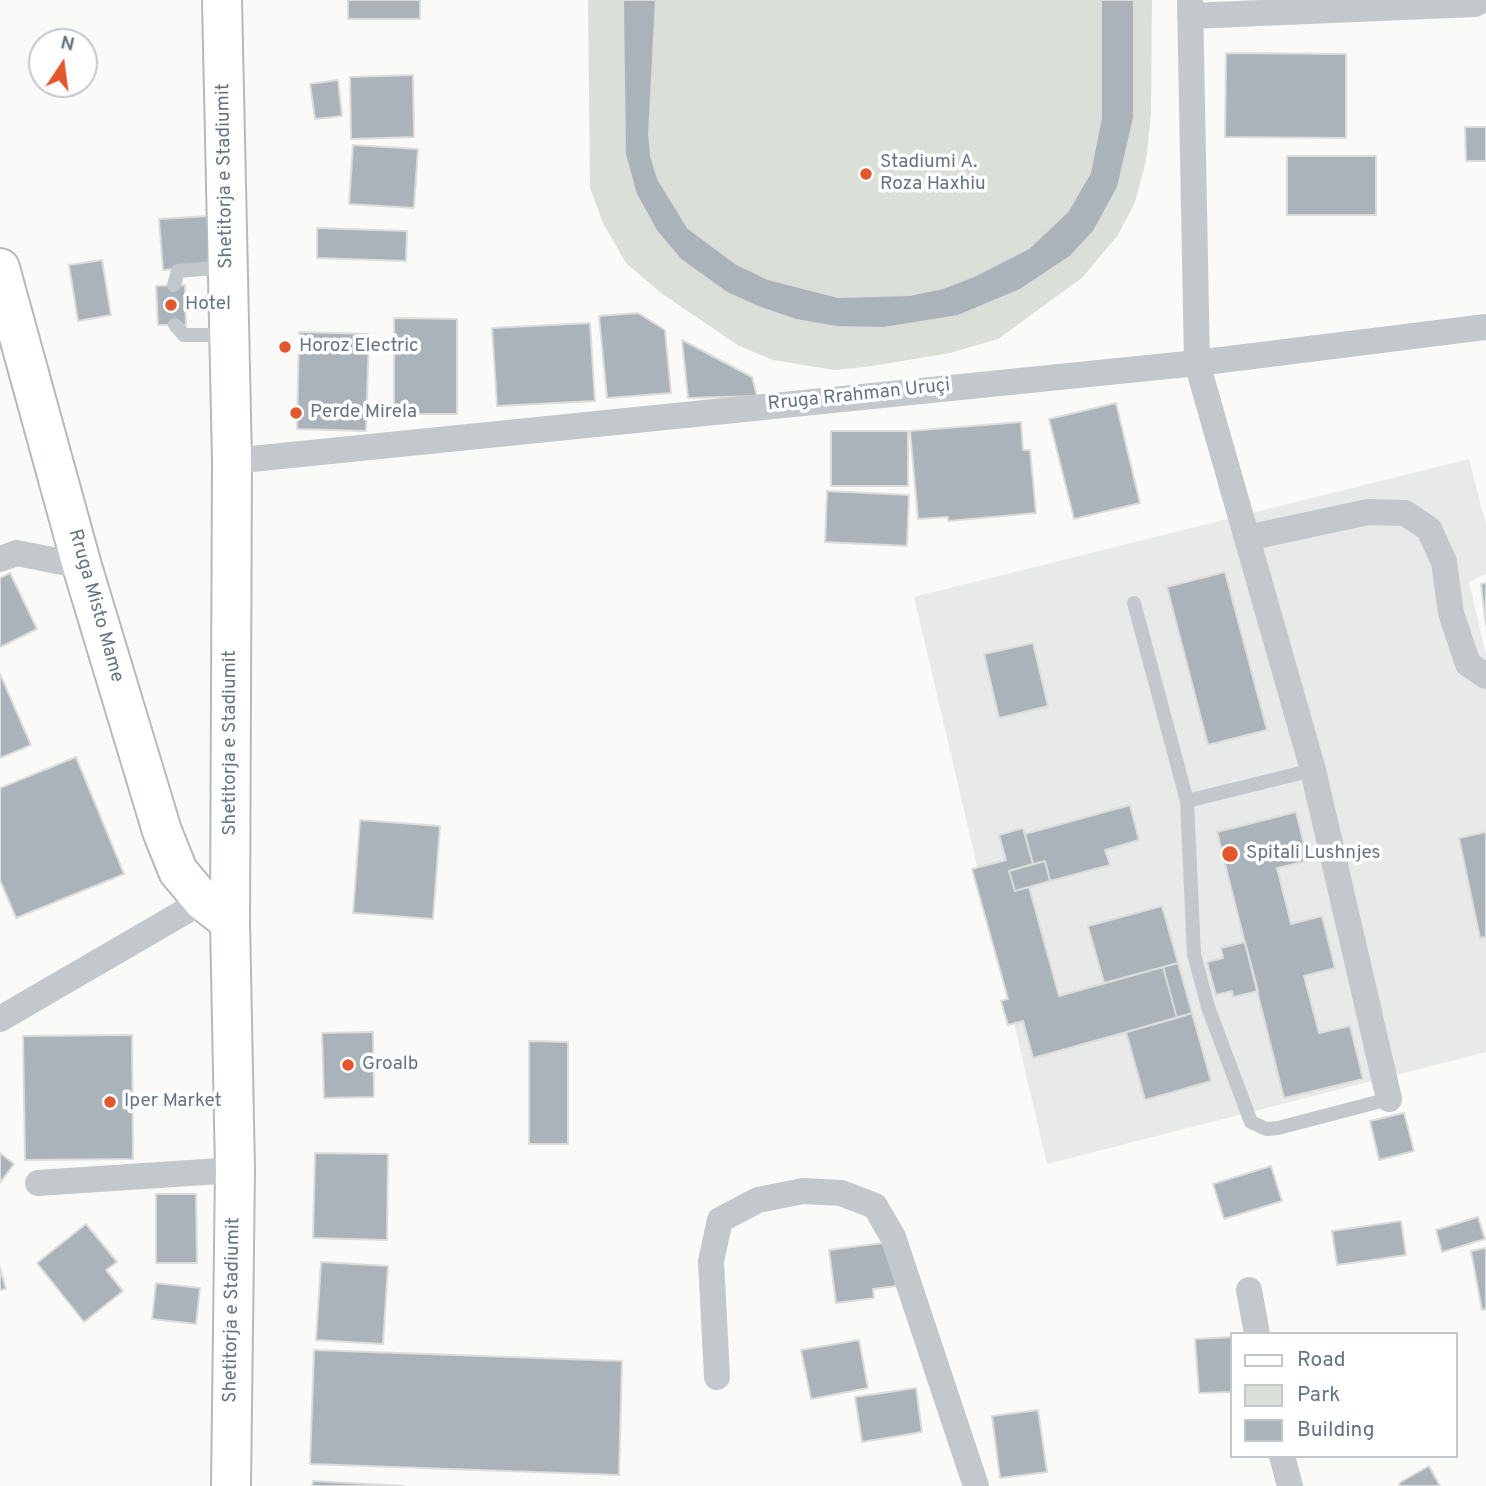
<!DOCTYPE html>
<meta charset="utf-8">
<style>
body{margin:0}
#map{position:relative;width:1486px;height:1486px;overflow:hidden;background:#fafaf8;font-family:Overpass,sans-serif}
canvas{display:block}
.legend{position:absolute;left:1230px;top:1332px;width:228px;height:126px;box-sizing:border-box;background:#fff;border:2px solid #c1c8cd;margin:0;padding:9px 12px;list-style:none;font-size:21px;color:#657683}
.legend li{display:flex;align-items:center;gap:14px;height:35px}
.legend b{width:35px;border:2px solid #c1c8cd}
.north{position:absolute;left:28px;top:28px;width:70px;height:70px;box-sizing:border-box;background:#fff;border:2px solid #c1c8cd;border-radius:50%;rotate:13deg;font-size:19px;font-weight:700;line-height:28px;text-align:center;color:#657683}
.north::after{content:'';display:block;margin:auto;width:24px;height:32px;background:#e4572e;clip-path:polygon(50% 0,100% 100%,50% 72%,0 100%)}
</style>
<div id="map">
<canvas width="1486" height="1486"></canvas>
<ul class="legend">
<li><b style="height:9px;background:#fff"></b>Road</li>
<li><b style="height:19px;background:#dadfd7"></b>Park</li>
<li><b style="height:19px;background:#aab3b9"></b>Building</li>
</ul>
<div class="north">N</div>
</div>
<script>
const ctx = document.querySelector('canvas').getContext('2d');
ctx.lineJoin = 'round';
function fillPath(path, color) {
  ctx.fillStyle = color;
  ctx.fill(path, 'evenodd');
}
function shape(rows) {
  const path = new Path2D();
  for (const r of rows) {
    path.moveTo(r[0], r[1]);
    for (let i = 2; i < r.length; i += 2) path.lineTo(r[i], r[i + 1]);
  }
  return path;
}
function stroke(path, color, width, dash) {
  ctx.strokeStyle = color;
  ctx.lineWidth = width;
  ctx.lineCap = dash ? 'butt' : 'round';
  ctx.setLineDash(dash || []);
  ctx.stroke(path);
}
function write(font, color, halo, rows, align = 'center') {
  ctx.font = font + ' Overpass,sans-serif';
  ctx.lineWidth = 7;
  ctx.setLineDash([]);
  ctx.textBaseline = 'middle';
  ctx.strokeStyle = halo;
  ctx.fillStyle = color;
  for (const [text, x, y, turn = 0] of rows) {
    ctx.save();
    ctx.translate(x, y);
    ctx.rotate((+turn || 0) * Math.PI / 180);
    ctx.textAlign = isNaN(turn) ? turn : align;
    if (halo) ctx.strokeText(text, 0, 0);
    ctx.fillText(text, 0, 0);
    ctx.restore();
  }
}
const built = shape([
 [1469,459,1486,525,1486,574,1469,582,1486,655,1486,1052,1047,1164,914,597]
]);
const green = shape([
 [588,0,1152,0,1151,114,1146,161,1135,202,1118,235,1082,278,998,339,950,353,872,366,834,370,773,360,739,346,661,293,626,263,603,223,590,188]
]);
const building = shape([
 [348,0,420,0,420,19,348,19,348,0],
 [623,0,656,0,649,134,651,156,658,179,688,228,735,263,768,279,838,297,910,295,943,288,974,276,1029,248,1068,211,1090,173,1101,118,1101,0,1134,0,1134,117,1118,187,1094,231,1071,256,1020,290,958,316,883,328,837,327,796,320,758,307,727,293,680,259,657,232,636,194,625,154,623,0],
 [1226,53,1346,54,1346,138,1225,137,1226,53],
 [413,75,414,137,351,139,350,77,413,75],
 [338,80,342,116,315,119,310,84,338,80],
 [1465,127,1486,127,1486,161,1466,161,1465,127],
 [353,145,418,149,414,208,349,204,353,145],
 [1287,156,1376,156,1376,215,1287,215,1287,156],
 [209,216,213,266,163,270,159,219,209,216],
 [317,228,407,231,406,261,317,258,317,228],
 [102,260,111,315,78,321,69,265,102,260],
 [185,285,186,325,158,325,156,286,185,285],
 [638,313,665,330,671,393,607,398,599,316,638,313],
 [394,318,457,319,457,414,394,414,394,318],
 [590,323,595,401,497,406,492,328,590,323],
 [299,332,369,334,366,431,297,429,299,332],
 [682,340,752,377,757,396,688,398,682,340],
 [1116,403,1140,503,1074,519,1049,419,1116,403],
 [1021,422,1023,450,1030,450,1036,513,948,521,948,517,918,519,910,431,1021,422],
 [831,431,908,431,908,486,831,486,831,431],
 [827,491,909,495,907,546,825,542,827,491],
 [1225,572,1267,730,1208,745,1167,587,1225,572],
 [10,573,37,629,0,647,0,578,10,573],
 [1486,583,1486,625,1481,584,1486,583],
 [1033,643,1048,706,999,718,984,654,1033,643],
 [0,674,31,745,0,758,0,674],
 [76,757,124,874,16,918,0,880,0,788,76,757],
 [1130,805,1139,840,1105,850,1110,865,1050,881,1045,861,1033,864,1025,834,1130,805],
 [1296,812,1308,861,1277,868,1291,924,1322,916,1335,968,1304,976,1319,1033,1350,1026,1363,1079,1284,1098,1217,832,1296,812],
 [360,820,440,826,433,919,353,913,360,820],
 [1023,828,1033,864,1009,871,1015,891,1029,887,1059,996,1163,967,1177,1018,1033,1058,1023,1021,1008,1025,1001,1001,1008,999,972,869,1006,860,999,835,1023,828],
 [1486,832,1486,937,1480,938,1459,838,1486,832],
 [1045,861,1050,881,1015,891,1009,871,1045,861],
 [1162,906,1178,963,1104,983,1088,926,1162,906],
 [1245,942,1258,991,1233,997,1232,991,1216,995,1207,962,1223,958,1221,948,1245,942],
 [1178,963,1192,1013,1177,1018,1163,967,1178,963],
 [1192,1013,1211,1081,1145,1100,1126,1032,1192,1013],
 [373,1032,374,1097,324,1098,322,1033,373,1032],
 [132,1035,133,1159,25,1160,23,1036,132,1035],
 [529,1041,568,1042,568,1144,529,1144,529,1041],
 [1404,1113,1414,1151,1379,1160,1370,1121,1404,1113],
 [0,1153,14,1164,0,1183,0,1153],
 [315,1153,388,1154,387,1240,313,1238,315,1153],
 [1271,1166,1282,1201,1224,1219,1213,1184,1271,1166],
 [156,1194,196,1194,197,1263,156,1263,156,1194],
 [1478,1217,1485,1239,1442,1252,1436,1230,1478,1217],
 [1401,1221,1406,1255,1337,1265,1332,1231,1401,1221],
 [86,1224,117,1262,106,1270,123,1291,84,1322,37,1263,86,1224],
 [890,1242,896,1286,873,1289,874,1298,836,1303,829,1250,890,1242],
 [1486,1248,1486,1309,1482,1310,1471,1251,1486,1248],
 [321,1262,388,1266,383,1344,316,1340,321,1262],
 [0,1268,6,1289,0,1290,0,1268],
 [156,1283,200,1288,196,1324,152,1319,156,1283],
 [1232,1337,1232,1392,1199,1393,1195,1339,1232,1337],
 [859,1340,868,1388,811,1399,801,1350,859,1340],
 [314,1350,622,1361,619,1475,310,1464,314,1350],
 [916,1388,922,1432,862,1442,855,1397,916,1388],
 [1038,1410,1047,1472,1000,1478,992,1416,1038,1410],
 [1429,1466,1440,1486,1400,1486,1399,1483,1429,1466],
 [313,1481,404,1486,312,1486,313,1481]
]);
const service = shape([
 [174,285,178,271,227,267],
 [175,325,184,335,228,335],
 [1134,603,1187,801,1194,954,1208,1007,1251,1122,1266,1129,1278,1128,1389,1099],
 [1187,801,1313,770]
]);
const minor = shape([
 [1190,0,1197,363,1313,770,1389,1099],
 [1190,16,1475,4,1482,0],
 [232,461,1197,363,1486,327],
 [1247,538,1368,512,1405,513,1429,529,1444,562,1451,613,1468,664,1486,676],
 [0,559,17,553,82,566],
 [0,1019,203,901],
 [38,1183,235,1170],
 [1249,1290,1257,1334],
 [717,1377,711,1261,720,1220,758,1200,803,1191,841,1193,875,1206,893,1237,976,1486],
 [1282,1456,1290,1486]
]);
const secondary = shape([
 [222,0,232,461,230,922,235,1170,231,1486],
 [0,268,82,566,162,831,178,871,203,901,230,922]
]);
const markers = [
 [866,174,7,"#e4572e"],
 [171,305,7,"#e4572e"],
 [285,347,7,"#e4572e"],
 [296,413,7,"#e4572e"],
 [1230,854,9,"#e4572e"],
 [348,1065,7,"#e4572e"],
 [110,1102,7,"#e4572e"]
];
const poiNames = [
 ["Stadiumi A.",880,163],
 ["Roza Haxhiu",880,185],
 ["Hotel",185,305],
 ["Horoz Electric",299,347],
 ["Perde Mirela",310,413],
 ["Spitali Lushnjes",1246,854],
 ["Groalb",362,1065],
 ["Iper Market",124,1102]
];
const streetNames = [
 ["Shetitorja e Stadiumit",226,176,-91],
 ["Rruga Rrahman Uruçi",859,396,-6],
 ["Rruga Misto Mame",95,606,74],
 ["Shetitorja e Stadiumit",231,743,-90],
 ["Shetitorja e Stadiumit",233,1310,-89]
];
fillPath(built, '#e8e9e9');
fillPath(green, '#dadfd7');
fillPath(building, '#aab3b9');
stroke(building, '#dcdcda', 2);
stroke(secondary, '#b3babf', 42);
stroke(service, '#c3c8cc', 14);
stroke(minor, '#c3c8cc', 26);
stroke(secondary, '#fff', 38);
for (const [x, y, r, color] of markers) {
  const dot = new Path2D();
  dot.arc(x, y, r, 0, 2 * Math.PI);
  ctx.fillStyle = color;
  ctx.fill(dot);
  stroke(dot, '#fff', 2.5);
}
write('19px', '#657683', '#fff', poiNames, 'left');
write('19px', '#657683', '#fff', streetNames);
</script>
